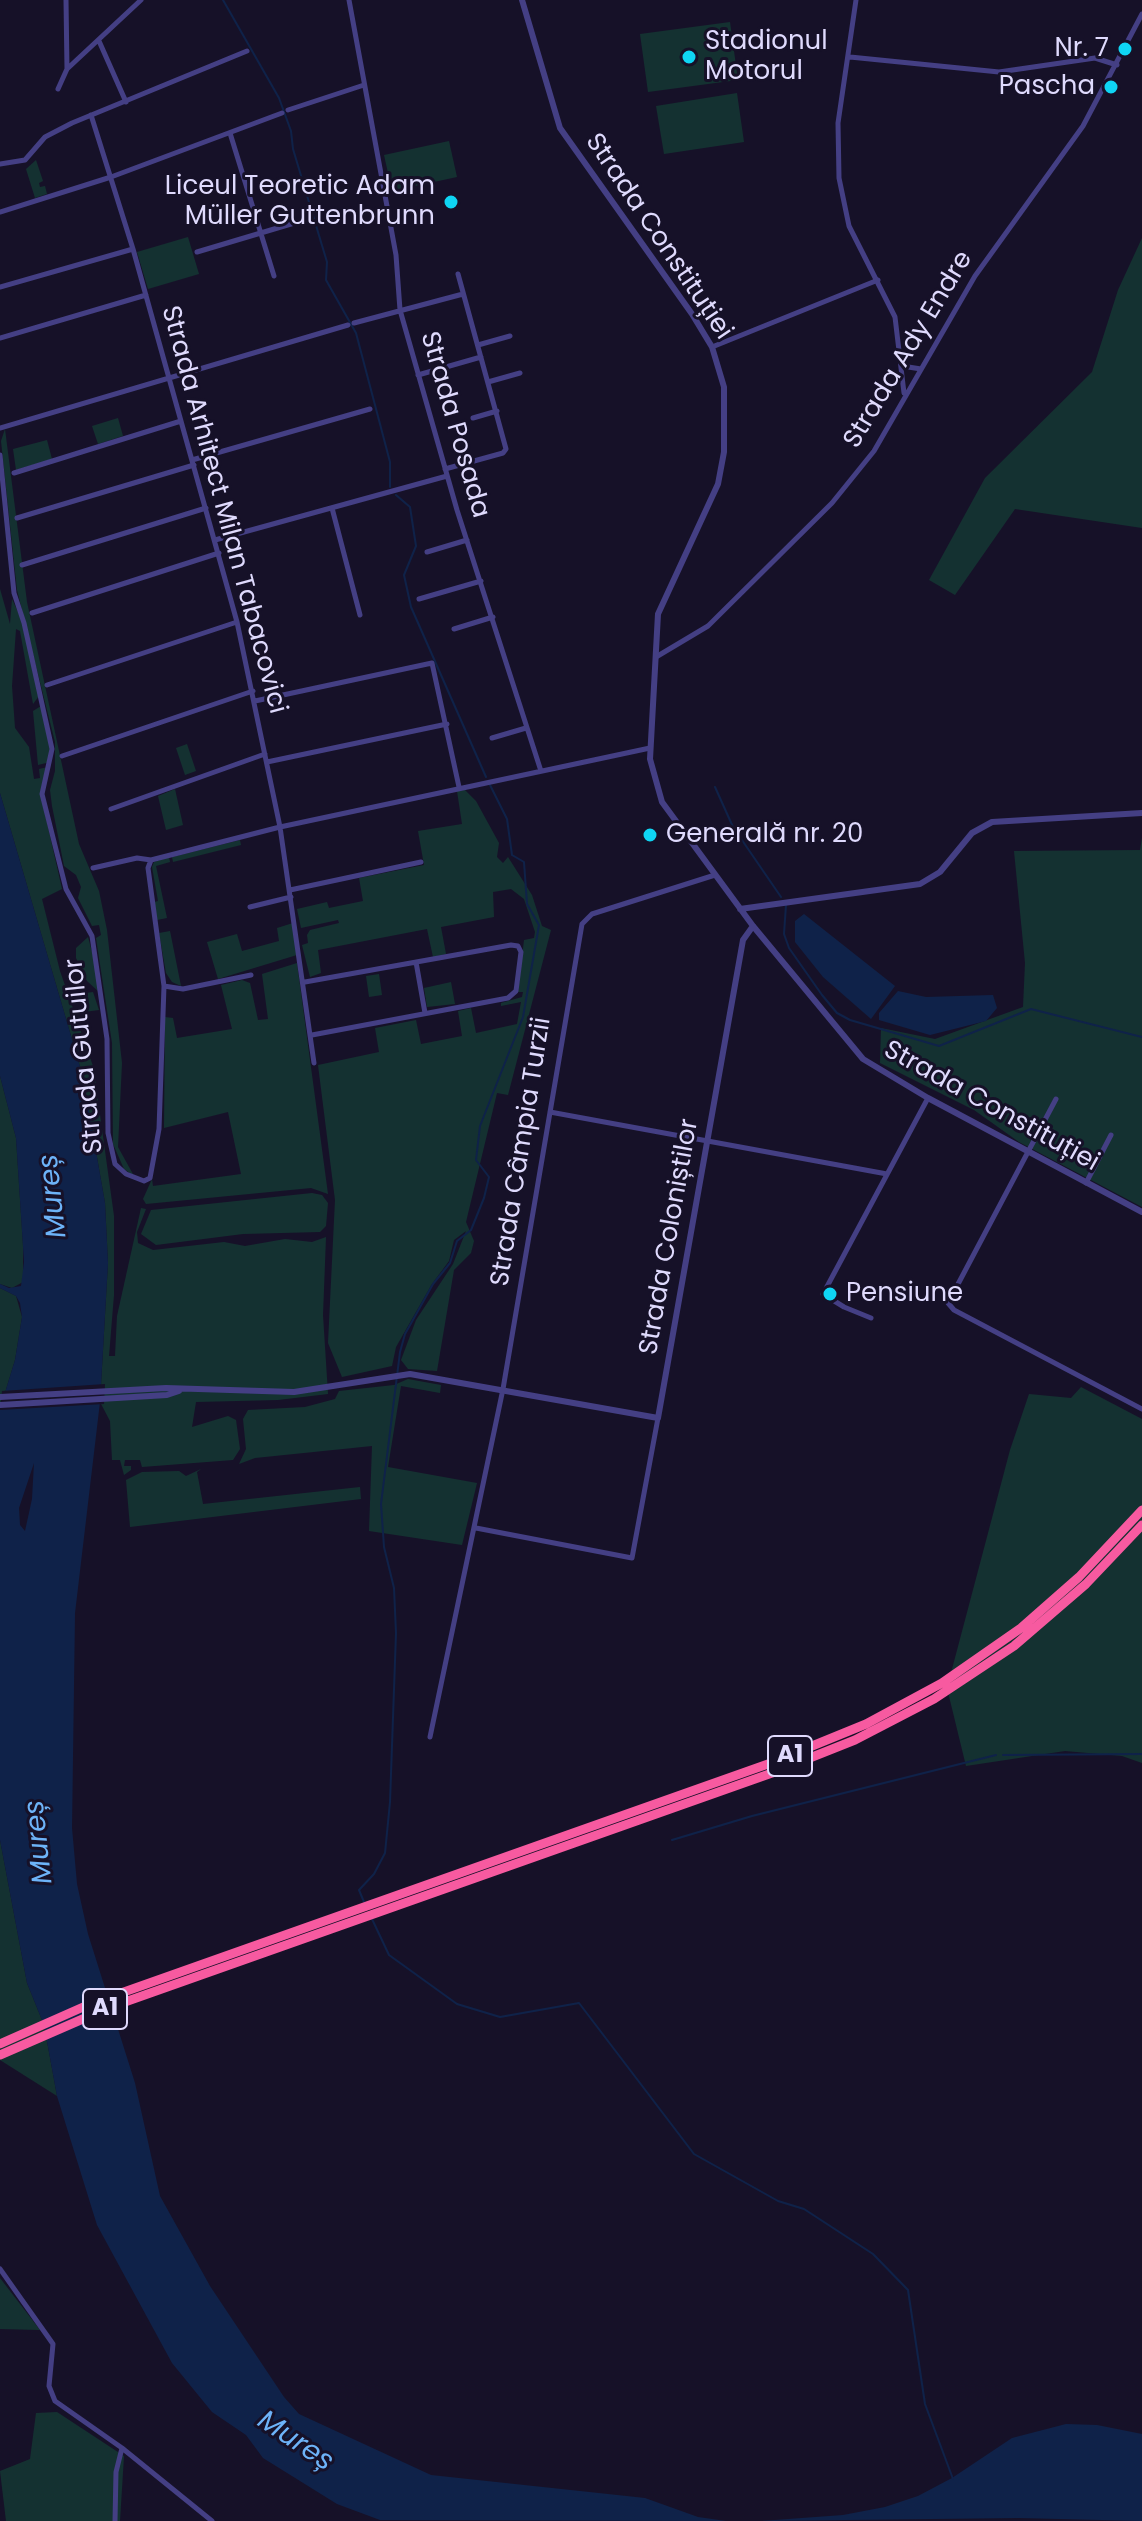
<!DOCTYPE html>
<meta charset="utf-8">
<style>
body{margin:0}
canvas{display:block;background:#161128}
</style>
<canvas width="1142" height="2521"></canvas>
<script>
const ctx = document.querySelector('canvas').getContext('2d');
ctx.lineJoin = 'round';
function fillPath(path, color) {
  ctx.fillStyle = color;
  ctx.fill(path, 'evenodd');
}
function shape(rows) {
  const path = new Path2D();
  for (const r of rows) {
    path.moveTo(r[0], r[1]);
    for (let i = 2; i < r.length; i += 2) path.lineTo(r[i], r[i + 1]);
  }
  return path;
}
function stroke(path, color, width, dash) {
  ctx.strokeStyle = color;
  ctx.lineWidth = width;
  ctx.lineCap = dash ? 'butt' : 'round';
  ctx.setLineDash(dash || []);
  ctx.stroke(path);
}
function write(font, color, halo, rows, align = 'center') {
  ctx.font = font + ' Poppins,sans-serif';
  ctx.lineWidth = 6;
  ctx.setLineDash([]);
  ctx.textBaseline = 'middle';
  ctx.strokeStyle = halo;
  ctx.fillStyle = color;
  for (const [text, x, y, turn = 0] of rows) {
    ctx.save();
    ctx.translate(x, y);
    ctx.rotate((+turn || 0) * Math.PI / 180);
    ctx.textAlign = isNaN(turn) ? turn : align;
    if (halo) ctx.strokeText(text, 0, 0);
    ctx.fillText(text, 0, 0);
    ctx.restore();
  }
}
const green = shape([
 [730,22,738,80,648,92,640,34],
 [737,93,744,142,664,154,656,106],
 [449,141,457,177,392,191,384,155],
 [36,160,43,181,39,183,40,187,45,186,47,194,35,198,26,169],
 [188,237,199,274,148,289,137,252],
 [1142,238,1142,528,1015,509,955,595,929,580,985,478,1092,372,1118,290],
 [118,418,123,436,98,444,92,426],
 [5,429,27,602,79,844,99,891,107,930,122,1063,118,1147,134,1176,124,1169,113,1144,112,1043,96,938,101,935,99,925,92,926,78,898,81,887,76,875,64,866,52,806,50,790,55,771,55,742,17,590,1,441],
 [47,440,52,459,16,470,13,449],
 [0,589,10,624,12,599,23,623,39,696,33,704,20,631,16,629,12,686,15,728,29,747,34,779,40,778,39,769,48,767,41,796,62,889,42,899,60,971,94,1069,97,1093,114,1216,114,1295,109,1356,115,1356,117,1316,141,1208,146,1209,137,1232,138,1243,153,1250,224,1242,245,1246,285,1239,312,1242,326,1237,323,1315,328,1394,278,1400,196,1402,192,1427,228,1416,236,1420,240,1449,233,1460,142,1467,140,1460,125,1460,124,1466,131,1466,131,1470,124,1475,120,1460,112,1460,110,1421,100,1402,108,1263,105,1203,83,1077,0,793],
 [41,706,51,747,50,762,38,765,33,711],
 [187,744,196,771,185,775,176,748],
 [175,789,183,825,166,830,158,796],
 [465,790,476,801,499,843,497,857,503,863,508,857,532,895,542,926,551,930,508,1095,497,1093,466,1222,474,1241,471,1253,454,1270,437,1371,408,1369,401,1360,416,1320,453,1264,466,1231,454,1240,449,1261,432,1284,396,1347,392,1366,342,1377,328,1343,335,1200,318,1065,379,1052,375,1028,416,1020,421,1044,462,1036,458,1011,471,1008,476,1033,517,1024,521,1002,501,1006,501,1003,522,997,523,992,518,992,524,940,534,938,535,932,524,899,511,889,493,892,494,917,441,927,446,954,433,957,427,929,318,950,321,973,310,977,302,945,308,943,307,935,310,930,339,923,338,920,301,928,297,909,327,902,329,908,363,901,359,878,424,865,418,831,462,824,457,791],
 [1142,838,1142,1207,1019,1142,974,1110,880,1063,881,1028,935,1039,1023,1007,1025,963,1014,851,1140,850],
 [240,840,241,845,173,862,172,857],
 [169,857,170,862,156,866,167,918,157,920,154,902,158,901,152,867,154,862],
 [293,923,297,955,218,979,207,942,237,934,242,951,279,941,277,928],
 [170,931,181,986,172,982,166,973,159,933],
 [88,937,94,959,99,992,87,981,76,958,76,948],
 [297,963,328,1194,311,1188,146,1204,143,1199,152,1179,153,1186,241,1174,228,1112,164,1128,165,1017,173,1018,177,1038,232,1029,221,985,242,980,250,983,258,1020,268,1019,262,974],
 [379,974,382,995,369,997,366,976],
 [451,982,455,1004,427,1007,424,988],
 [93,992,99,1010,84,1012,79,994],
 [0,1076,16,1138,23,1245,23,1282,12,1288,0,1284],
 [312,1193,322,1195,328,1203,326,1226,320,1232,243,1234,156,1245,141,1234,151,1210],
 [0,1288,16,1296,22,1317,15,1360,0,1409],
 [408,1379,441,1385,440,1393,401,1386,388,1467,477,1483,462,1545,369,1531,372,1446,255,1458,239,1464,246,1449,243,1419,248,1410,305,1407,335,1399,339,1391,394,1385],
 [1081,1387,1142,1419,1142,1763,1122,1756,1065,1751,966,1766,947,1688,1010,1450,1029,1394,1071,1398],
 [201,1469,197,1472,203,1504,360,1487,361,1499,130,1527,126,1480,142,1472,179,1471,186,1476],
 [0,1840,27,1983,44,2025,57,2096,0,2060],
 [0,2278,40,2330,0,2329],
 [57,2412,124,2456,120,2521,6,2521,0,2471,30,2459,36,2413]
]);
const water = shape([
 [0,793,83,1077,105,1203,108,1263,100,1402,75,1613,72,1828,77,1884,88,1934,135,2083,160,2196,210,2286,284,2397,299,2414,431,2475,645,2498,698,2517,726,2521,380,2520,337,2504,263,2458,246,2435,212,2412,172,2363,97,2225,57,2096,44,2025,27,1983,0,1840,0,1409,15,1360,22,1317,20,1303,16,1296,0,1288,0,1284,9,1288,21,1286,24,1262,16,1138,0,1076],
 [34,1463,32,1499,25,1531,20,1525,19,1508],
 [804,914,895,986,871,1019,823,977,795,942,795,921],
 [898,991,926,997,993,995,997,1008,986,1021,930,1035,879,1020,879,1013],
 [1066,2424,1097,2425,1142,2434,1142,2521,1019,2518,761,2521,843,2515,885,2507,918,2496,952,2478,1012,2438]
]);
const pier = shape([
 [105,1384,104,1404,0,1410,2,1391]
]);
const stream = shape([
 [223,0,279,98,291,131,293,149,327,262,326,280,356,333,390,462,390,487],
 [396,495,410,507,416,546,404,575,411,607,486,777],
 [715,787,733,827,781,897],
 [786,905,784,934,789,948,822,995,837,1013,850,1020,939,1046,1031,1009,1142,1037],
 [1003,1755,1142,1754],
 [672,1840,752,1816,996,1755],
 [364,1902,359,1890,374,1874,385,1853,390,1802,396,1633,394,1588,384,1547,381,1504,400,1352,405,1334,433,1284,450,1263,457,1241,471,1230,484,1198,489,1177,476,1160,480,1126,523,1017,539,925,527,904,524,862,512,855,507,819,490,785],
 [372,1919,389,1955,457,2004,500,2017,579,2003,694,2154,778,2201,804,2209,873,2254,908,2290,925,2404,953,2479]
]);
const minor = shape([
 [66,0,67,69],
 [349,0,396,255,400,310,457,510,540,768],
 [856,0,838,123,839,178,849,226,895,317,904,393],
 [99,41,126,102],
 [850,57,999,72,1095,58,1117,65],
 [58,89,67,69,141,0],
 [288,110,364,85],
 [91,115,133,249,237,622,280,827,314,1063],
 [230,133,274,276],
 [0,164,25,160,45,137,72,123,247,51],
 [0,212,111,177,282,113],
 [197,252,301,221],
 [0,287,133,249],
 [354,323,463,294],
 [0,338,146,295],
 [478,345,510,336],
 [712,347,878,280],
 [902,366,921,369],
 [418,375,481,357],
 [488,382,520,373],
 [473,418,497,411],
 [0,428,348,325],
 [0,455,14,593,24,623,52,749,42,794,66,889,92,936,107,1039,108,1133,115,1164,126,1174,144,1181,150,1178,159,1129,164,986,148,868,151,860,280,827,650,748],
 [192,460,370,409],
 [445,469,503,453,506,449,458,274],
 [14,473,181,421],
 [332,508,360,615],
 [17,518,194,465],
 [215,540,447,476],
 [427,552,467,540],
 [22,565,206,508],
 [419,599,481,581],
 [32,613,219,553],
 [454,629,493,617],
 [656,657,708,626,832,503,874,451,975,276,1083,126,1142,14],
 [47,685,237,622],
 [255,701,432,663,459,787],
 [492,738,526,728],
 [62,756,253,691],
 [267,762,447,724],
 [111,809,265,754],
 [93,868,137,858,151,860],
 [290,890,421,862],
 [250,907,291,897],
 [416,962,425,1013],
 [305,982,511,945,518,946,521,952,516,991,508,998,312,1035],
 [164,986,183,989,251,975],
 [1056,1099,948,1303,954,1310,1142,1409],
 [550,1112,887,1174],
 [1086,1183,1111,1135],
 [871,1318,844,1307,823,1294,928,1098],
 [476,1528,632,1558,658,1418],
 [430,1737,503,1389,582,924,592,914,715,875],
 [0,2269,53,2344,49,2386,55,2401,122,2448,212,2521],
 [115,2521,116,2472,122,2448]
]);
const tertiary = shape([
 [522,0,560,128,692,314,712,347,724,387,724,452,718,484,658,614,650,759,662,802,753,926,863,1059,928,1098,1142,1212],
 [740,909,920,884,940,872,972,833,992,822,1142,813],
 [0,1397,166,1388,294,1392,410,1374,658,1418,743,940,753,926],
 [0,1405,167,1395,179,1391]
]);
const motorway = shape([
 [0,2044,90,2004,768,1764,866,1724,942,1683,1021,1628,1079,1577,1142,1510],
 [0,2055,108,2008,772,1773,855,1740,934,1699,1014,1646,1086,1584,1142,1525]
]);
const markers = [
 [1125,49,8,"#0fd5f4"],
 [689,57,8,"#0fd5f4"],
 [1111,87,8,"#0fd5f4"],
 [451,202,8,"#0fd5f4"],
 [650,835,8,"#0fd5f4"],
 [830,1294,8,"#0fd5f4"]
];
const shields = [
 [790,1756,44],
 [105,2009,44]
];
const shieldNames = [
 ["A1",790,1756],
 ["A1",105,2009]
];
const poiNames = [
 ["Stadionul",705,42],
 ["Motorul",705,72],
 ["Nr. 7",1109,49,"right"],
 ["Pascha",1095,87,"right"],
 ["Liceul Teoretic Adam",435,187,"right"],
 ["Müller Guttenbrunn",435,217,"right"],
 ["Generală nr. 20",666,835],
 ["Pensiune",846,1294]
];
const streetNames = [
 ["Strada Constituției",658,237,56],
 ["Strada Ady Endre",909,350,-59],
 ["Strada Posada",454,425,74],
 ["Strada Arhitect Milan Tabacovici",223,510,75],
 ["Strada Gutuilor",85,1056,-96],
 ["Strada Constituției",991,1107,29],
 ["Strada Câmpia Turzii",522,1152,-81],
 ["Strada Coloniștilor",670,1237,-80]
];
const waterNames = [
 ["Mureș",54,1196,-96],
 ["Mureș",40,1842,-96],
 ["Mureș",295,2442,34]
];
fillPath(green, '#143131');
fillPath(water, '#0f2249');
fillPath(pier, '#161128');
stroke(stream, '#0f2249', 2);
stroke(minor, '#443f84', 5);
stroke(tertiary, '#443f84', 6);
stroke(motorway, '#f75aa0', 9);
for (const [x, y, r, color] of markers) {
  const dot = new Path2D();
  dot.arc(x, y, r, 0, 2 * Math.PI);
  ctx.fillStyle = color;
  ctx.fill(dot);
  stroke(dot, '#161128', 3);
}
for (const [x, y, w] of shields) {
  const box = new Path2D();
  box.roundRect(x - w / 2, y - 20, w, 40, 6);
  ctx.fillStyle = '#161128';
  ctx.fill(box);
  stroke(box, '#dfdafd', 2);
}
write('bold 24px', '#dfdafd', null, shieldNames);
write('26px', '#dfdafd', '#161128', poiNames, 'left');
write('26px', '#dfdafd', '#161128', streetNames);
write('italic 28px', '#6db3f8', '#161128', waterNames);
</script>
